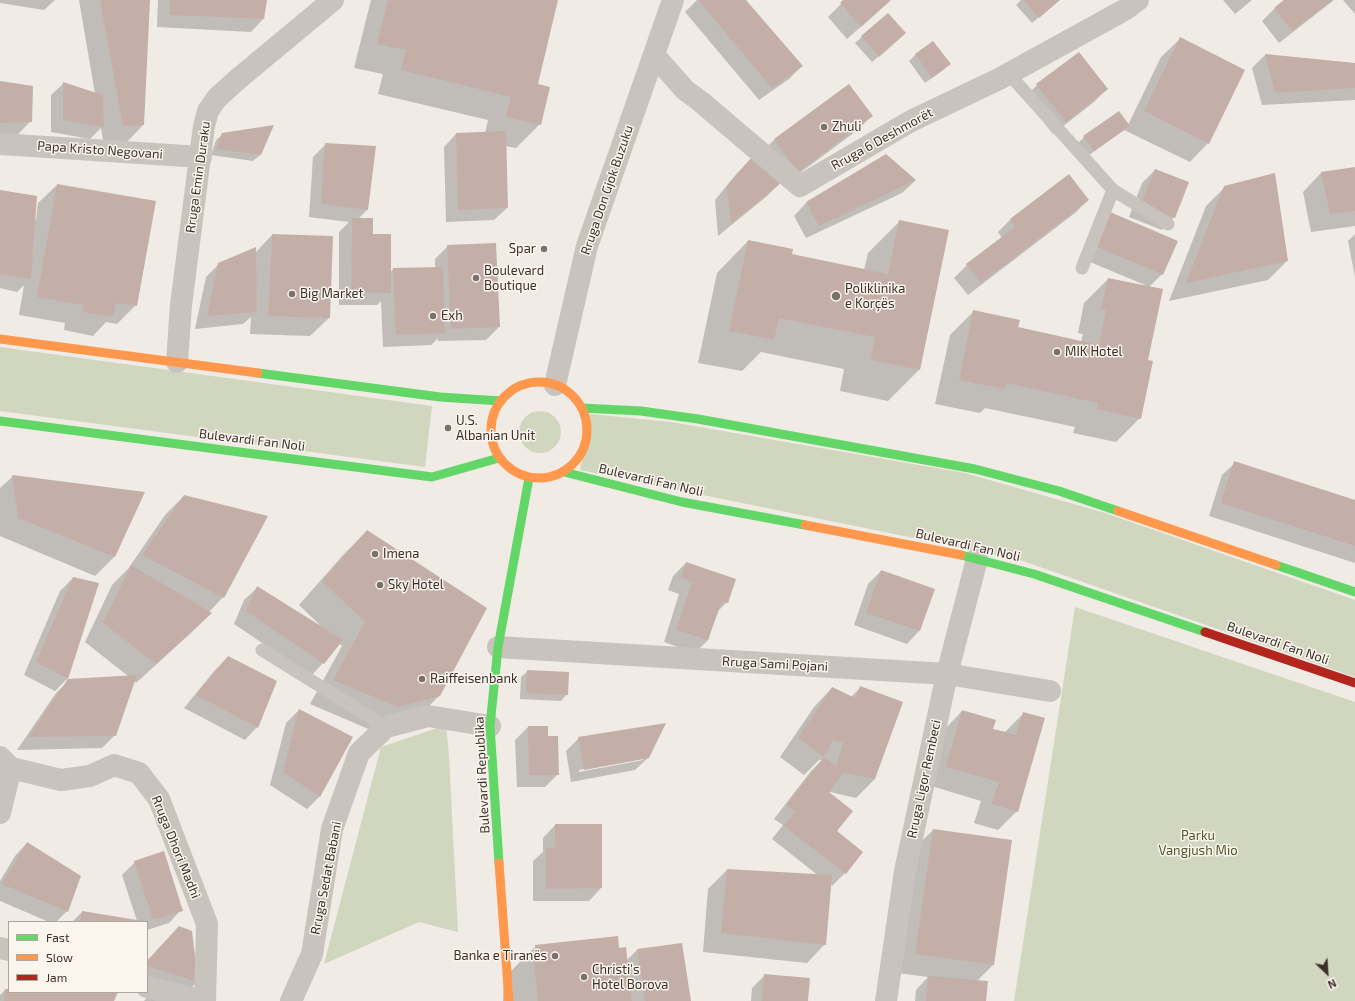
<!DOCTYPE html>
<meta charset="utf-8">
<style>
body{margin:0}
#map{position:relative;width:1355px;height:1001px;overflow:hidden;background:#f0ebe5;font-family:"Exo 2",sans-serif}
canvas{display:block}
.legend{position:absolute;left:8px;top:921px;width:140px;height:72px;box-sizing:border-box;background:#fbf5ee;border:1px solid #aea6a0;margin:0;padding:5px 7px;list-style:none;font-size:12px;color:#3b302b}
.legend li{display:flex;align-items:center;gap:8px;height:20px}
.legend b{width:20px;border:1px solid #aea6a0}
.north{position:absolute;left:1307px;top:953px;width:40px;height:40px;-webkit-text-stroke:3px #fbf5ee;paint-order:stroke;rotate:155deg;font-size:11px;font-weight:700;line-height:16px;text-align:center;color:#3b302b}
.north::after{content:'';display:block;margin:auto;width:14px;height:18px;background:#3b302b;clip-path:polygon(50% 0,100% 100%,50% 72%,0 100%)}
</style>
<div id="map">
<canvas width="1355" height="1001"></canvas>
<ul class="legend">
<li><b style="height:5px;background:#63d668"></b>Fast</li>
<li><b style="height:5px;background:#ff974d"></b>Slow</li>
<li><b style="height:5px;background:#b3261e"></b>Jam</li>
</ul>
<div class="north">N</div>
</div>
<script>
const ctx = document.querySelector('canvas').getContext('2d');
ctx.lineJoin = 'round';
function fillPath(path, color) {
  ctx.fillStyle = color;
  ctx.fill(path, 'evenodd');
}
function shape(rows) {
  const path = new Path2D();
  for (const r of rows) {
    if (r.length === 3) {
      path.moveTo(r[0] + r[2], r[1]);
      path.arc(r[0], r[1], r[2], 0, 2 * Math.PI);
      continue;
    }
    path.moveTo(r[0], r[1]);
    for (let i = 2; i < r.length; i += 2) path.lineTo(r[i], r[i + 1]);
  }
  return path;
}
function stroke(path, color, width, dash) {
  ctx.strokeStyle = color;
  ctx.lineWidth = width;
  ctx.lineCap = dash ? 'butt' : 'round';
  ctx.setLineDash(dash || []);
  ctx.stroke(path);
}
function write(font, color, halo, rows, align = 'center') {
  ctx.font = font + ' "Exo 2",sans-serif';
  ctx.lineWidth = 3;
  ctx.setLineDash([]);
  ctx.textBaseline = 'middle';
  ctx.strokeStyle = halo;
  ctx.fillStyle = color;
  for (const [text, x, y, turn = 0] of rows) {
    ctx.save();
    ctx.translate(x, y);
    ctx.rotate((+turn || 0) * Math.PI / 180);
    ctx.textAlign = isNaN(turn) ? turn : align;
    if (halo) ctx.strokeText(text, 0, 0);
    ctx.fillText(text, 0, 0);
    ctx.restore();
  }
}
const green = shape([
 [0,347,432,406,425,467,0,411],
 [540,432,21],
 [590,414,671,422,965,473,1105,513,1355,600,1355,677,1017,559,580,470],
 [1075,607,1355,702,1355,1001,1014,1001],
 [446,725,449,756,458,932,419,922,324,964,381,747]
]);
const shadow = shape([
 [0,0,55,0,44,10,0,3],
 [79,0,149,0,143,125,125,144,104,145,101,128,90,139,51,132,51,95,64,83,95,94],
 [158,0,266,0,263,19,251,32,157,27],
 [371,0,557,0,537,84,540,124,516,148,505,146,507,208,494,220,446,222,444,147,456,134,485,133,488,120,378,94,383,74,354,68],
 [697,0,745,0,802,66,789,79,759,100,685,12],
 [845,0,891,0,847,39,828,17],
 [1021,0,1059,0,1032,23,1016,5],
 [1223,0,1252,0,1235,14],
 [1286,0,1334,0,1279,43,1262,21,1275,8],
 [1343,0,1355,0,1355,14],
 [888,14,898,39,872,62,855,43],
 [1180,39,1208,143,1190,162,1124,130,1088,156,1078,143,1084,137,1128,125,1161,57],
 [933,42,949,64,943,70,925,83,909,61,915,55],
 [1265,55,1355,64,1355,100,1262,105,1252,68],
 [0,82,31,121,18,134,0,135],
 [848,85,871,116,859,129,785,184,761,152,774,140],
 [1037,85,1107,89,1094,102,1053,134,1024,98],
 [223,134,260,155,253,161,211,155,216,140],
 [326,144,367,210,358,219,372,235,390,273,393,269,435,268,435,259,448,246,499,327,486,340,438,341,438,338,431,345,383,347,381,301,377,305,339,305,339,232,349,222,309,217,313,157],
 [885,155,915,181,902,193,806,238,794,216,806,203],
 [751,159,780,183,767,196,718,236,715,200,738,172],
 [1355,168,1355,226,1311,232,1303,192,1321,173],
 [1155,170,1174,217,1162,230,1129,217,1142,183],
 [1069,175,1088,200,1075,213,968,295,954,278,967,265,1002,238,998,232,1010,220],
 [57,185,136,305,117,324,106,322,93,336,64,330,65,323,19,315,24,285,17,292,0,288,0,191,36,220,38,203],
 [1225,187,1287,261,1268,280,1169,301,1206,206],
 [900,221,920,369,888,401,840,391,844,369,761,352,742,371,698,363,717,273,748,241,790,255,864,270,868,253],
 [1097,226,1162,274,1149,287,1146,361,1140,418,1116,442,1073,433,1075,427,985,408,980,413,935,404,950,335,974,311,1017,328,1081,342,1083,334,1078,333,1084,303,1108,279,1145,286,1145,285,1083,259],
 [1355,234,1355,277,1348,241],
 [272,235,329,318,310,336,250,334,251,317,243,324,195,329,206,277,219,264,256,252],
 [1235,463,1355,501,1355,563,1209,516,1222,475],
 [12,477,143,493,114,557,95,576,0,536,0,488],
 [184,496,223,597,209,612,211,613,192,632,136,683,134,680,115,735,102,748,17,750,56,693,69,680,128,676,85,642,112,585,128,569,165,515],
 [367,531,439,696,415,720,373,731,310,704,342,646,339,643,323,663,311,676,234,624,244,600,257,588,321,626,299,605,343,555],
 [686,563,727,602,717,612,708,640,695,653,664,642,679,594,668,590,673,576],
 [881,571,934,590,919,631,907,644,854,625,868,584],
 [73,578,98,584,67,679,55,691,24,675,60,591],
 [228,657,257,727,245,740,184,708,215,670],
 [528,671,567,694,561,701,520,699,521,677],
 [861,687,875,779,856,798,826,791,845,873,832,886,831,884,825,944,807,963,703,952,708,889,727,870,819,876,772,839,783,825,774,819,811,771,822,760,819,760,804,775,780,757,814,707,832,688,851,697],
 [299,710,320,796,307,809,270,785,286,723],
 [962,711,992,729,1005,732,1024,713,1017,811,998,830,974,823,981,801,928,785,944,730],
 [528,727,547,737,558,774,545,787,517,787,515,740],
 [579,738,649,757,635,770,571,782,566,751],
 [643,758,643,760,579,772,579,770],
 [555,825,601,888,589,901,533,901,533,861,543,852,543,838],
 [933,830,993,965,977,981,985,1001,915,1001,916,990,928,977,897,973,914,849],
 [27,843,80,876,67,911,56,922,49,922,0,901,0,881,15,856],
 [135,862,181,910,169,923,147,930,147,922,72,922,82,912,137,921,122,875],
 [179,927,197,982,184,995,147,983,147,961],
 [536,946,618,949,626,961,637,950,690,1001,503,1001,504,978],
 [765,975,807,1001,751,1001,752,988],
 [5,990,9,990,9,992,117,992,113,1001,0,1001,0,995],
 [149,995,163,1001,144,1001]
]);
const building = shape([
 [100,0,150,0,144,125,123,126],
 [170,0,267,0,264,19,170,15],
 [388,0,558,0,538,84,550,87,541,125,506,117,511,97,401,70,406,50,377,44],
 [698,0,746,0,803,66,772,88],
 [843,0,891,0,861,27,840,3],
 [1024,0,1060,0,1039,18],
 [1284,0,1333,0,1292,31,1274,8],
 [888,13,906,33,879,57,861,36],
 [1180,37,1245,70,1209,144,1144,111],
 [933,41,951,64,932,78,915,54],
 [1079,52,1108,89,1066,122,1036,84],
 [1265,54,1355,63,1355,88,1275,93],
 [0,81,33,86,32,122,0,123],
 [63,82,103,95,104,127,63,120],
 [849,84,873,116,798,172,774,139],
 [1119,111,1130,126,1094,151,1083,136],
 [274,125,261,155,216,149,222,133],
 [506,131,508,208,458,210,456,133],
 [325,143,376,146,368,210,321,204],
 [886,154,916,180,819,226,806,202],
 [751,158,781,183,731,224,727,186],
 [1355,167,1355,211,1330,214,1321,172],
 [1155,169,1189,182,1175,218,1141,204],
 [1275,173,1288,261,1186,283,1224,186],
 [1069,174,1089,200,981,283,966,264,1015,227,1010,219],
 [57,184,156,201,137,306,116,303,113,317,82,312,84,305,37,297],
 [0,190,37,196,31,279,0,274],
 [1110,212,1178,241,1163,275,1095,246],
 [352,218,373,218,373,234,391,234,391,293,351,292],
 [899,220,949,230,920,370,871,360,875,337,779,318,774,340,729,331,748,240,793,249,792,254,888,274],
 [272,234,333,236,330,318,268,316],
 [496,243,500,327,451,329,447,245],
 [256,247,257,312,207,316,218,263],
 [443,267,445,333,396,335,393,268],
 [1108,278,1163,289,1148,360,1153,361,1141,419,1097,409,1098,403,1006,383,1005,389,959,380,973,310,1020,320,1018,327,1099,345,1106,310,1101,309],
 [1234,461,1355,500,1355,546,1221,503],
 [12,475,145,492,115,557,18,518],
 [184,495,268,516,224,598,142,555],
 [367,530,487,608,440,696,398,707,333,680,365,622,322,581],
 [686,562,736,579,728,603,722,601,708,640,676,630,692,582,681,578],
 [131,565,212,613,156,664,103,623],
 [881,570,935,589,920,631,866,613],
 [73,577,99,583,68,679,36,662],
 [257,586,343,640,324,664,246,611],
 [228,656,277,681,258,728,196,695],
 [527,670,569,672,568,695,526,693],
 [137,675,116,736,28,737,68,679],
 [860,686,903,702,875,779,843,773,829,792,853,811,837,831,863,852,846,874,784,826,795,812,786,805,824,757,798,738,832,687,855,698],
 [833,740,843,743,836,767,824,757],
 [299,709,353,737,320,797,283,772],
 [962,710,996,720,993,729,1016,735,1023,712,1045,718,1018,812,992,804,999,782,946,767],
 [666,723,649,758,584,770,578,737],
 [528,726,548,726,548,736,558,736,559,775,529,775],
 [555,824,602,824,602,888,546,889,546,848,555,847],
 [933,829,1012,840,994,965,915,954],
 [27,842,81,876,68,912,2,884],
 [164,851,183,911,153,920,134,861],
 [727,869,832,875,826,945,721,933],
 [82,911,143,921,143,922,80,922],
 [179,926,192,931,198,982,147,966,147,961],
 [618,936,619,948,626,947,632,1001,538,1001,533,954,536,953,535,945],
 [682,943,691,1001,645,1001,637,949],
 [764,974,810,978,808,1001,762,1001],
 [928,976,988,981,986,1001,926,1001],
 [5,989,9,989,9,992,118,992,114,1001,4,1001]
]);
const lane = shape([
 [1008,73,1113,190,1082,268],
 [1113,190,1168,224],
 [262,650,386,727]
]);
const street = shape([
 [654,55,685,90,700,101,800,186,911,121,999,79,1126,9,1138,0],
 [0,144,201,157],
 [177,362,181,305,204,126,208,111,217,98,238,79,333,0],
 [555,385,587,246,673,0],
 [498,647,947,674,1050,691],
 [0,757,11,768,61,780,90,776,114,765,139,773,159,799,207,924,205,1001],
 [0,813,11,768],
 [0,948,9,950],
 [147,987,203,1001],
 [291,1001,312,954,332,829,359,753,386,727,428,716,490,726],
 [886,1001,905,871,947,674,977,559]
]);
const fast = shape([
 [258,373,440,397,501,401],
 [582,408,641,411,698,419,975,469,1059,491,1118,511],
 [0,421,432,477,499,458],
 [564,472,682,502,805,525],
 [961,555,1034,574,1205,632],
 [1276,565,1355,592],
 [499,863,490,726,498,647,529,478]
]);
const slow = shape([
 [0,339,258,373],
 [539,430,48],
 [1118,511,1276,565],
 [805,525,961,555],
 [499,863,509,1001]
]);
const jam = shape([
 [1205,632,1355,683]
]);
const markers = [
 [824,127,4,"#7a716c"],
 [544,249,4,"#7a716c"],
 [476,278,4,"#7a716c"],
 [292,294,4,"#7a716c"],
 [836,296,5,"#7a716c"],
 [433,316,4,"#7a716c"],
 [1057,352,4,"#7a716c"],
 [448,428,4,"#7a716c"],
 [375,554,4,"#7a716c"],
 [380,585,4,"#7a716c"],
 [422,679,4,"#7a716c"],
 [555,956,4,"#7a716c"],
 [584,977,4,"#7a716c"]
];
const poiNames = [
 ["Zhuli",832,127],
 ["Spar",536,249,"right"],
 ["Boulevard",484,271],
 ["Boutique",484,286],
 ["Poliklinika",845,289],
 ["e Korçës",845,304],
 ["Big Market",300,294],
 ["Exh",441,316],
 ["MIK Hotel",1065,352],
 ["U.S.",456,421],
 ["Albanian Unit",456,436],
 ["Imena",383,554],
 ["Sky Hotel",388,585],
 ["Raiffeisenbank",430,679],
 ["Banka e Tiranës",547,956,"right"],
 ["Christi's",592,970],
 ["Hotel Borova",592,985]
];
const streetNames = [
 ["Rruga 6 Deshmorët",882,139,-29],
 ["Papa Kristo Negovani",100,150,4],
 ["Rruga Emin Duraku",198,177,-82],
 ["Rruga Don Gjok Buzuku",607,190,-71],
 ["Bulevardi Fan Noli",252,440,7],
 ["Bulevardi Fan Noli",651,480,13],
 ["Bulevardi Fan Noli",968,545,13],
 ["Bulevardi Fan Noli",1278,643,19],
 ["Rruga Sami Pojani",775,664,3],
 ["Bulevardi Republika",482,775,-93],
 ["Rruga Ligor Rembeci",924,779,-78],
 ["Rruga Dhori Madhi",176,847,68],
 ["Rruga Sedat Babani",326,878,-79]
];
const parkNames = [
 ["Parku",1198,836],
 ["Vangjush Mio",1198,851]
];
fillPath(green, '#d1d6bf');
fillPath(shadow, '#0003');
fillPath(building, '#c3afa7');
stroke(lane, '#c9c3be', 13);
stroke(street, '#c9c3be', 22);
stroke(fast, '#63d668', 9);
stroke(slow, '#ff974d', 9);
stroke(jam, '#b3261e', 9);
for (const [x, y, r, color] of markers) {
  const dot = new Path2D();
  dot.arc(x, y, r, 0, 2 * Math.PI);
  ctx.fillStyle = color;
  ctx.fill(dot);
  stroke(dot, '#fbf5ee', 1.5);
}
write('13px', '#3b302b', '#fbf5ee', poiNames, 'left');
write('13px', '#3b302b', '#fbf5ee', streetNames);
write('13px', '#4a5a2e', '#fbf5ee', parkNames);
</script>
